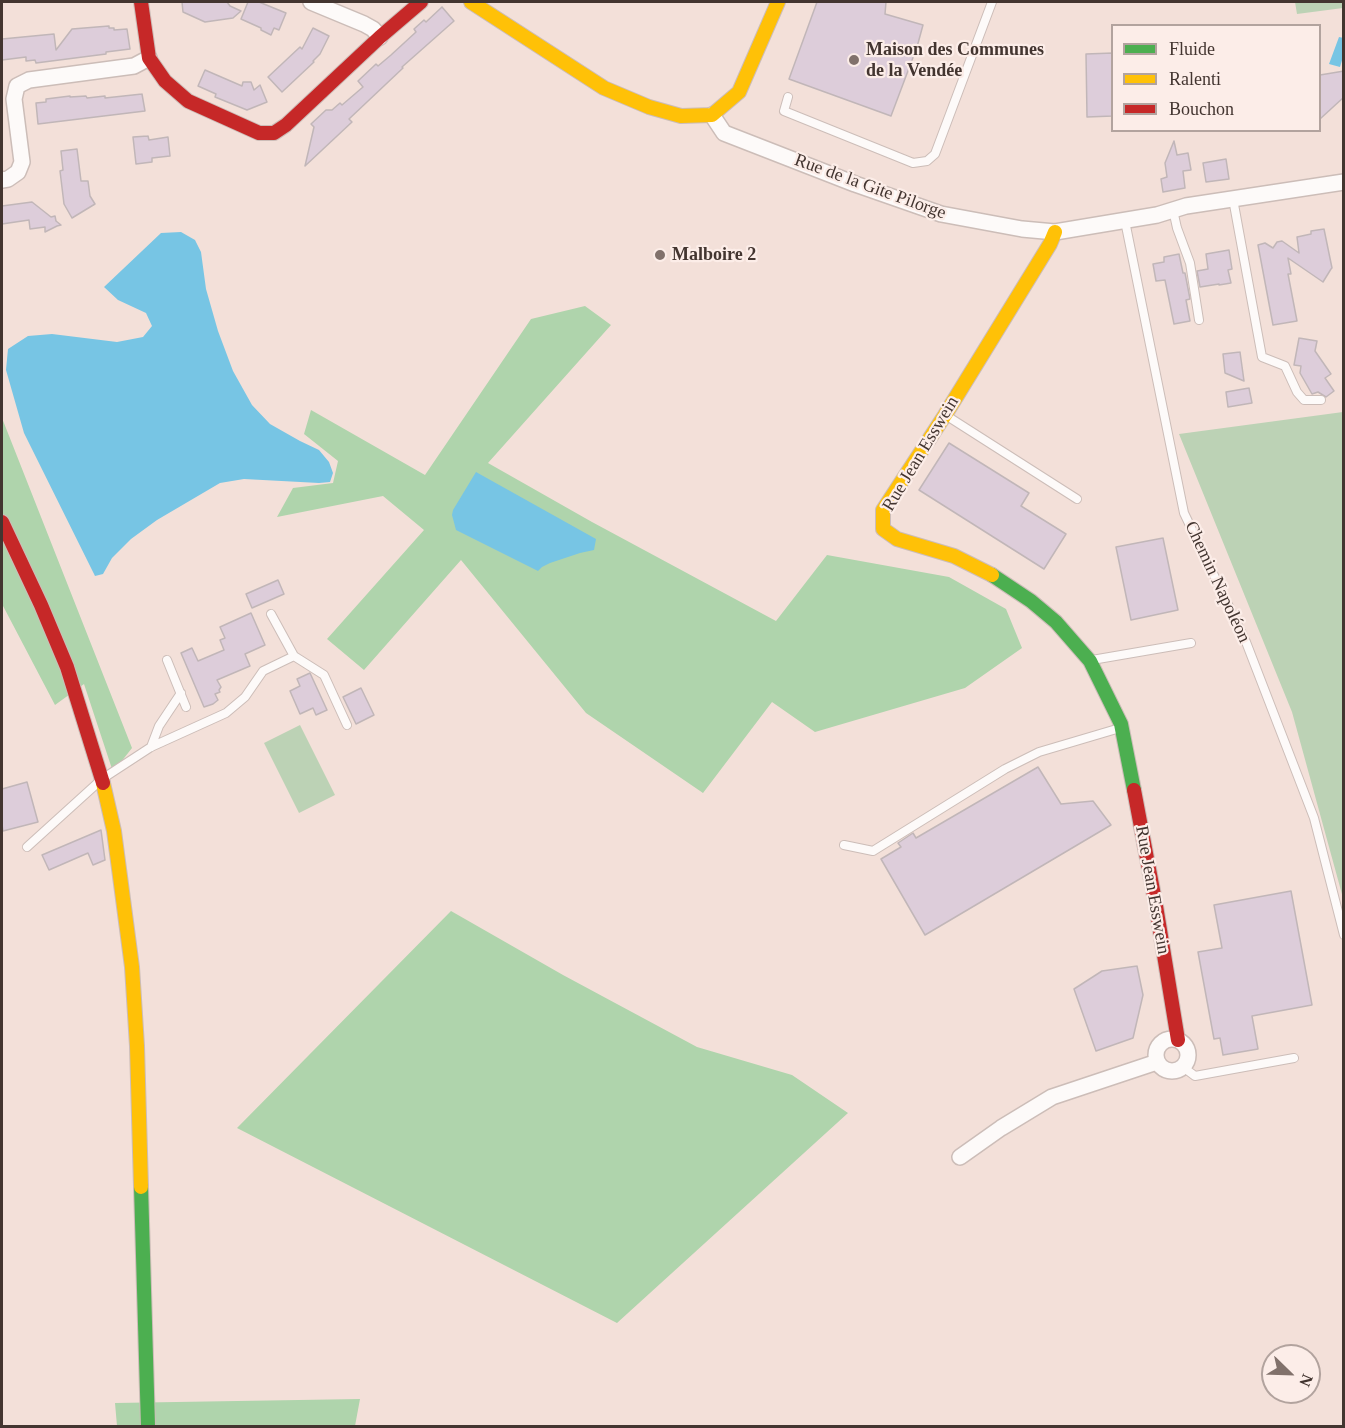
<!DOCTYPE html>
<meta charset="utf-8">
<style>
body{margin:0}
#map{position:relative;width:1345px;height:1428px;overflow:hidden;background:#f3e0d9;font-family:Georgia,serif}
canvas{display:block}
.frame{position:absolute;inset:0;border:3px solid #433530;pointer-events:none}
.legend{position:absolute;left:1111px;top:24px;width:210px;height:108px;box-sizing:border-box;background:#fcede8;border:2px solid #b2a39e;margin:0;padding:8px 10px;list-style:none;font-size:18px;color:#433530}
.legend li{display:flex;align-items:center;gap:12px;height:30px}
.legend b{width:30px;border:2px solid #b2a39e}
.north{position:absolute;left:1261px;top:1344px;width:60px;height:60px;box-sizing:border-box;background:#fcede8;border:2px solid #b2a39e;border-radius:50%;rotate:113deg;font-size:16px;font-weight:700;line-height:24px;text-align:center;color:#433530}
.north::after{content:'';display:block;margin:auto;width:21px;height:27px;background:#81716b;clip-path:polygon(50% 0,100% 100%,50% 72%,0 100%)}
</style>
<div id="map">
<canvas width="1345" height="1428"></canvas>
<div class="frame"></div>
<ul class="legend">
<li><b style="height:8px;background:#4caf50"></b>Fluide</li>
<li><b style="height:8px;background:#ffc107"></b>Ralenti</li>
<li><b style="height:8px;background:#c62828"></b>Bouchon</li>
</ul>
<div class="north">N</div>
</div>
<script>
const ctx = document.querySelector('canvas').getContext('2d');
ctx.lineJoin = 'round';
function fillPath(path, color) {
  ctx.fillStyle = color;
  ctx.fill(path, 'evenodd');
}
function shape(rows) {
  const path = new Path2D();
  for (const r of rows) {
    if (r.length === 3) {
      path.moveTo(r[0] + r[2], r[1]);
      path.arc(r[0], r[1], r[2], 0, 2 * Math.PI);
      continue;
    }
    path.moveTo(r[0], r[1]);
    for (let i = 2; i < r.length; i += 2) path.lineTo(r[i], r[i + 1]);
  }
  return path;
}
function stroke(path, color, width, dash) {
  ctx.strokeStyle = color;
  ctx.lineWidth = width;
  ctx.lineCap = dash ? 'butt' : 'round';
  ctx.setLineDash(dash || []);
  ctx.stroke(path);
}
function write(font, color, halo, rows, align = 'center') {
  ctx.font = font + ' Georgia,serif';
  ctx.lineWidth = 4.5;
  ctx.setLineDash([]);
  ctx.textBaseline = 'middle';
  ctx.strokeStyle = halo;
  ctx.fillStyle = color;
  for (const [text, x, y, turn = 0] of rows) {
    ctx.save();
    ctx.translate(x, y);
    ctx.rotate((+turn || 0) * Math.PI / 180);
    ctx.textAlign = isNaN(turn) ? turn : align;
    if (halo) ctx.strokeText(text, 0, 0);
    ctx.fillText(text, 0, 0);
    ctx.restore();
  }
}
const green = shape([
 [1295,2,1343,2,1343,8,1297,14],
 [1343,412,1344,412,1343,898,1292,712,1179,434],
 [300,725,335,795,299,813,264,743]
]);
const forest = shape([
 [585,306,611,325,488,463,592,522,776,621,827,555,949,577,1006,609,1022,648,965,688,815,732,772,702,703,793,586,713,461,560,364,670,327,639,424,530,383,496,277,517,293,488,333,483,338,461,304,434,311,410,425,475,531,319],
 [2,418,132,748,113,772,84,684,55,705,2,604],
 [451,911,563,975,697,1047,792,1075,848,1113,617,1323,237,1128],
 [360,1399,355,1426,117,1426,115,1403]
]);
const water = shape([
 [1339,37,1344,38,1343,57,1340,67,1329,64],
 [181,232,195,240,201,252,206,289,218,331,233,371,252,405,270,424,300,441,319,450,329,462,333,473,330,482,319,483,244,479,220,483,157,520,131,539,112,558,103,574,95,576,24,433,6,370,8,349,28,336,52,334,117,342,143,337,152,326,146,313,118,300,104,287,161,233],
 [476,472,596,539,594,550,580,553,550,563,542,567,538,571,456,530,452,515,453,510]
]);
const building = shape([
 [182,2,227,2,230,6,241,11,233,18,205,22,183,12,182,2],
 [248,2,259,2,286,13,279,30,274,28,271,35,261,30,261,28,241,19,248,2],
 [817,2,886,2,885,14,923,25,917,47,891,116,789,79,817,2],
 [442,7,454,21,402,67,403,68,349,119,352,122,305,166,314,127,311,124,326,110,332,110,340,103,342,105,363,87,358,81,376,64,378,66,391,55,416,32,414,29,424,20,426,22,442,7],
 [109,26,109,28,114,28,114,30,127,29,130,49,106,52,106,54,36,63,35,60,26,61,26,57,2,60,2,39,54,34,56,50,72,29,109,26],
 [313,28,329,36,320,54,313,61,314,62,282,92,268,77,300,47,302,49,313,28],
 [1113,53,1113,116,1087,117,1086,54,1113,53],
 [205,70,242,86,243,82,251,82,254,90,260,85,267,102,247,110,215,97,216,94,198,86,205,70],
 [1344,71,1344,97,1320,119,1320,75,1344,71],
 [142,94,145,111,38,124,36,103,46,102,46,99,70,96,70,97,86,96,87,98,105,96,105,98,142,94],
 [148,136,149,140,168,137,170,156,152,158,152,162,136,164,133,137,148,136],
 [1174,141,1177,155,1188,153,1191,170,1183,171,1185,188,1163,192,1161,179,1167,177,1165,163,1174,141],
 [77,149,81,181,88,181,90,196,95,204,72,218,64,204,60,171,63,170,61,151,77,149],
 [1226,159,1229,179,1206,182,1203,163,1226,159],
 [32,202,51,217,55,216,56,221,61,225,57,226,45,232,45,227,30,229,29,220,2,224,2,206,32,202],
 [1324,229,1332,268,1331,269,1323,282,1288,258,1291,274,1288,274,1297,321,1273,325,1258,245,1265,243,1273,248,1277,242,1282,241,1299,253,1297,237,1311,234,1311,231,1324,229],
 [1229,250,1232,269,1228,270,1231,283,1219,285,1219,284,1200,287,1197,271,1208,269,1206,254,1229,250],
 [1179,254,1183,273,1185,273,1190,299,1186,300,1190,321,1174,324,1165,280,1156,281,1153,264,1164,262,1164,257,1179,254],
 [1299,338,1317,341,1315,351,1331,374,1325,378,1334,391,1326,397,1318,392,1312,394,1300,373,1301,366,1294,365,1299,338],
 [1240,352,1244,381,1225,373,1223,354,1240,352],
 [1249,388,1252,403,1228,407,1226,392,1249,388],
 [949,443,1029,493,1021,506,1066,534,1044,569,919,490,949,443],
 [1163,538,1178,610,1131,620,1116,547,1163,538],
 [278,580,284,594,252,608,246,594,278,580],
 [251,613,265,645,245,654,250,666,217,680,221,687,219,690,220,692,215,694,218,700,213,704,204,707,181,653,192,648,198,661,224,650,220,640,225,638,220,627,251,613],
 [310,673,327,710,316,715,313,708,300,714,290,691,300,686,297,679,310,673],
 [361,688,374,715,356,724,343,697,361,688],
 [1038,767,1061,804,1093,801,1111,825,925,935,881,859,901,847,898,843,913,833,916,838,1038,767],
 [27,782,38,822,3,831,2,825,2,789,27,782],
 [101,830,105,860,93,865,88,853,49,870,42,855,101,830],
 [1291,891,1312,1005,1252,1016,1258,1049,1223,1055,1220,1038,1214,1039,1198,952,1222,948,1214,905,1291,891],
 [1137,966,1143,995,1133,1038,1096,1051,1074,989,1102,971,1137,966]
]);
const lane = shape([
 [788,97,784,111,913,163,927,161,935,154,992,2],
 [1233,199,1262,357,1285,366,1297,392,1304,400,1321,400],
 [1173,210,1177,228,1190,263,1199,320],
 [1125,221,1184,513,1246,642,1314,818,1344,935],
 [947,416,1077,499],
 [271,614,294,656,324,675,347,725],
 [167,660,186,707],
 [1092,660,1191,643],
 [151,747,159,726,181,693],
 [844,845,873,851,1005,769,1039,752,1120,728],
 [27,847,102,779,151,747,226,713,245,697,263,671,294,656],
 [1183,1067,1195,1076,1294,1058]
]);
const street = shape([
 [311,2,364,24,373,29,380,37],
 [712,115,724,133,855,184,941,214,1022,229,1055,232,1157,215,1186,206,1344,182],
 [2,180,8,179,18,172,22,162,14,99,17,86,29,80,134,66,149,58],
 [1172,1055,16],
 [960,1157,1001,1128,1052,1097,1157,1062]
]);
const fast = shape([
 [992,575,1031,601,1056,622,1090,661,1121,724,1134,790],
 [141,1187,148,1426]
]);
const slow = shape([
 [471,2,604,88,649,107,681,116,712,115,739,92,778,2],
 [992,575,954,556,897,539,883,529,883,510,945,415,1050,244,1055,232],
 [103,783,114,831,132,967,137,1046,141,1187]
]);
const jam = shape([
 [141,2,149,58,165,81,188,101,259,133,274,133,286,125,380,37,421,2],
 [2,522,41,605,67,667,103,783],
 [1134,790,1156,906,1178,1040]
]);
const markers = [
 [854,60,6,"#81716b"],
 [660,255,6,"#81716b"]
];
const poiNames = [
 ["Maison des Communes",866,50],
 ["de la Vendée",866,71],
 ["Malboire 2",672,255]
];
const streetNames = [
 ["Rue de la Gite Pilorge",870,187,20],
 ["Rue Jean Esswein",921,454,-59],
 ["Chemin Napoléon",1217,582,65],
 ["Rue Jean Esswein",1152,890,80]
];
fillPath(green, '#bcd2b5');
fillPath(forest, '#afd4ac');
fillPath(water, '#77c5e4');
fillPath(building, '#ddcdda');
stroke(building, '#c1b6b8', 1.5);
stroke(lane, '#ccbdb8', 10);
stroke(street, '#ccbdb8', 18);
stroke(fast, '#ccbdb8', 16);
stroke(slow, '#ccbdb8', 16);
stroke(jam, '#ccbdb8', 16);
stroke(lane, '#fdfaf9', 8);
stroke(street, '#fdfaf9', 15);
stroke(fast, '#4caf50', 14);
stroke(slow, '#ffc107', 14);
stroke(jam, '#c62828', 14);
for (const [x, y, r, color] of markers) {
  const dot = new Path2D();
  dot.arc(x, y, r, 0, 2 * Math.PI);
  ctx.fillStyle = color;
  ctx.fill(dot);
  stroke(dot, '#fcede8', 2);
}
write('bold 18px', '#433530', '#fcede8', poiNames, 'left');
write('18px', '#433530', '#fcede8', streetNames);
</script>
